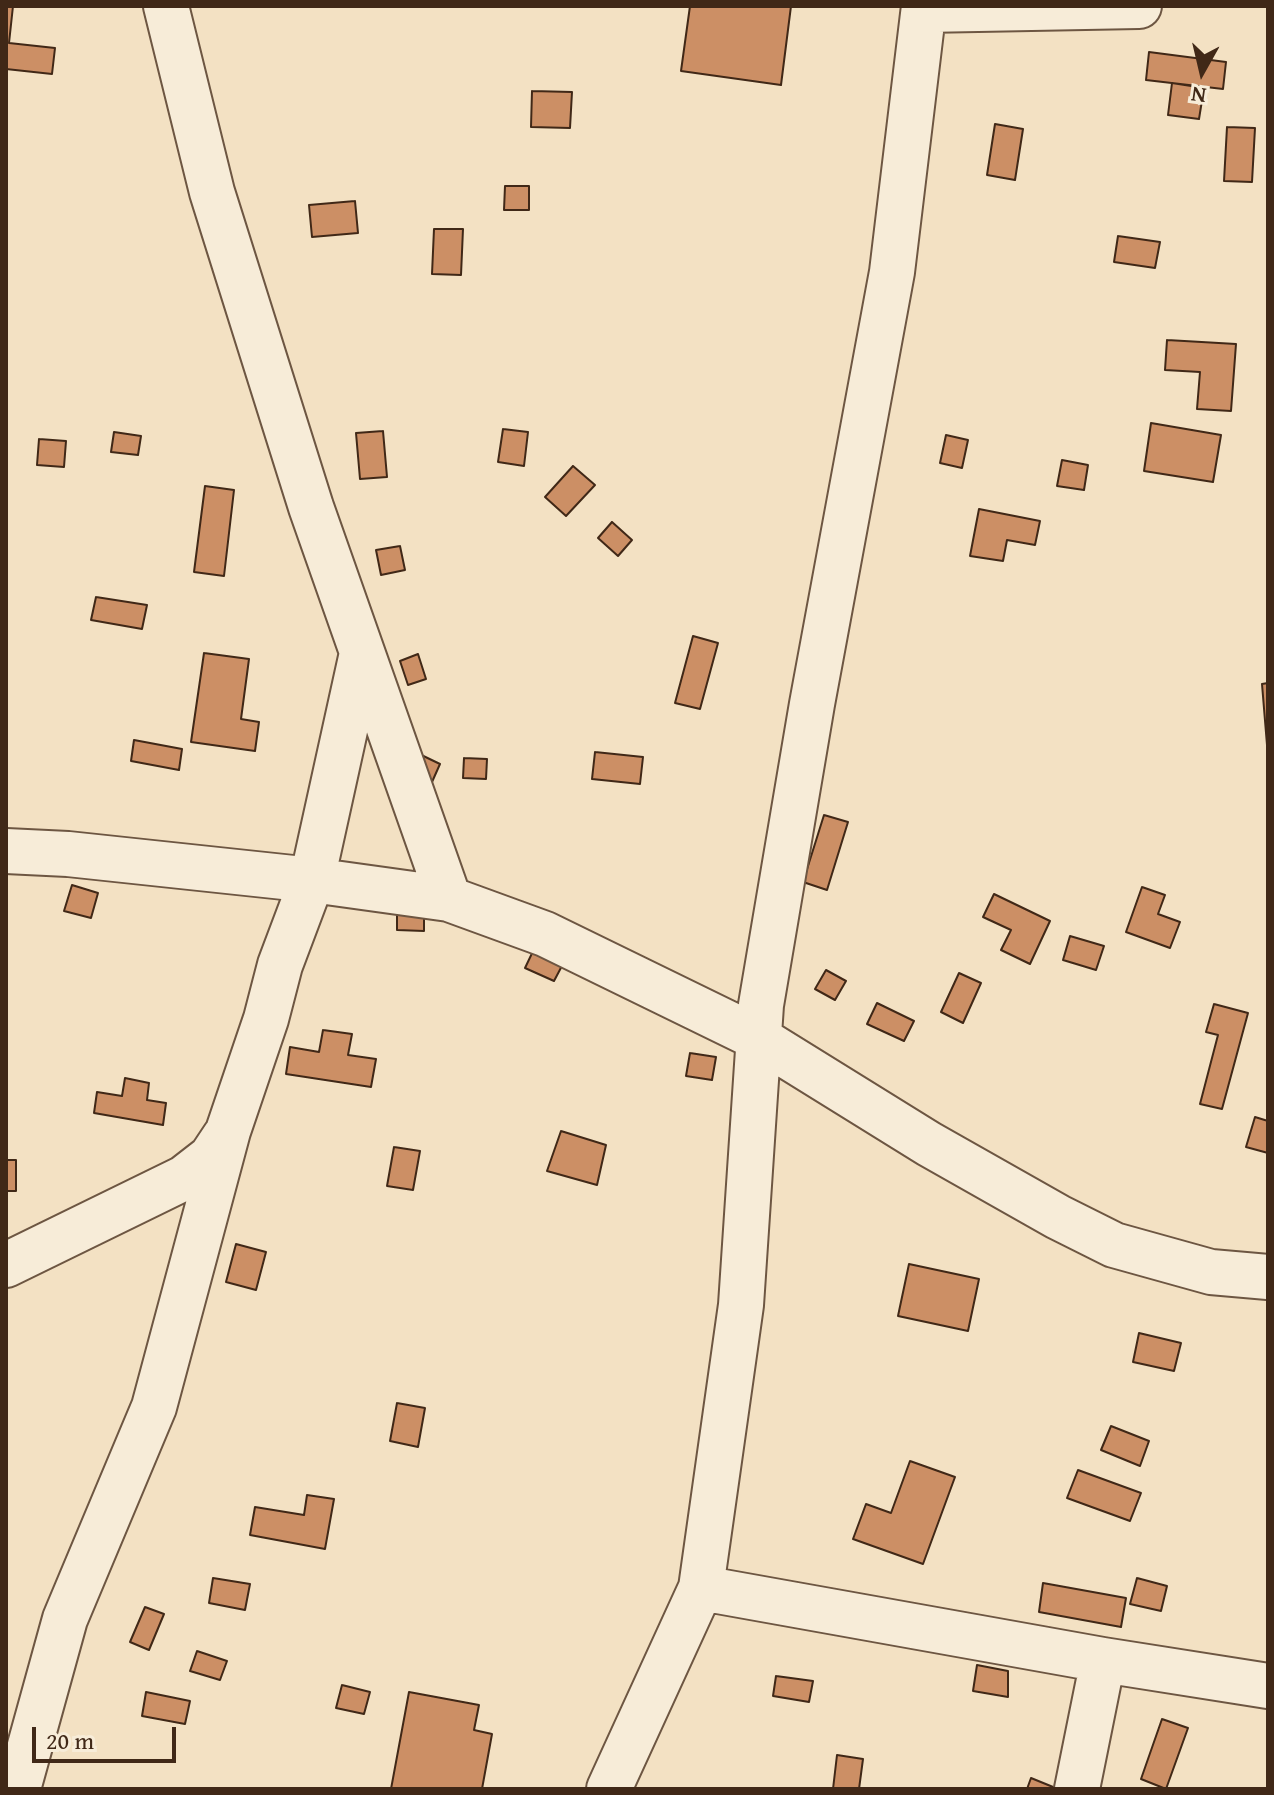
<!DOCTYPE html>
<style>
body{margin:0}
#map{position:relative;width:1274px;height:1795px;overflow:hidden;background:#f3e1c3;font-family:"Gentium Book Plus",serif}
canvas{display:block}
.frame{position:absolute;inset:0;border:8px solid #402817;pointer-events:none}
.north{position:absolute;left:1162px;top:32px;width:80px;height:80px;-webkit-text-stroke:6px #f7ecd8;paint-order:stroke;rotate:188deg;font-size:22px;font-weight:700;line-height:32px;text-align:center;color:#402817}
.north::after{content:'';display:block;margin:auto;width:28px;height:36px;background:#402817;clip-path:polygon(50% 0,100% 100%,50% 72%,0 100%)}
.scale{position:absolute;left:32px;top:1727px;width:144px;height:36px;box-sizing:border-box;border:4px solid #402817;border-top:0;padding-left:10px;font-size:24px;line-height:28px;white-space:nowrap;color:#402817;-webkit-text-stroke:6px #f7ecd8;paint-order:stroke}
</style>
<div id="map">
<canvas width="1274" height="1795"></canvas>
<div class="frame"></div>
<div class="north">N</div>
<div class="scale">20 m</div>
</div>
<script>
const ctx = document.querySelector('canvas').getContext('2d');
ctx.lineJoin = 'round';
function fillPath(path, color) {
  ctx.fillStyle = color;
  ctx.fill(path, 'evenodd');
}
function shape(rows) {
  const path = new Path2D();
  for (const r of rows) {
    path.moveTo(r[0], r[1]);
    for (let i = 2; i < r.length; i += 2) path.lineTo(r[i], r[i + 1]);
  }
  return path;
}
function stroke(path, color, width, dash) {
  ctx.strokeStyle = color;
  ctx.lineWidth = width;
  ctx.lineCap = dash ? 'butt' : 'round';
  ctx.setLineDash(dash || []);
  ctx.stroke(path);
}
const building = shape([
 [6,6,13,6,9,43,55,48,52,74,6,69,6,6],
 [690,6,791,6,781,85,681,71,690,6],
 [1149,52,1226,62,1223,89,1146,80,1149,52],
 [1172,83,1204,88,1199,119,1168,115,1172,83],
 [532,91,572,92,570,128,531,127,532,91],
 [995,124,1023,129,1015,180,987,175,995,124],
 [1227,127,1255,128,1252,182,1224,181,1227,127],
 [505,186,529,186,529,210,504,210,505,186],
 [355,201,358,233,312,237,309,205,355,201],
 [434,229,463,229,461,275,432,274,434,229],
 [1118,236,1160,242,1155,268,1114,262,1118,236],
 [1167,340,1236,344,1231,411,1197,409,1200,372,1165,370,1167,340],
 [1151,423,1221,435,1213,482,1144,471,1151,423],
 [503,429,528,432,524,466,498,462,503,429],
 [383,431,387,477,360,479,356,433,383,431],
 [114,432,141,436,138,455,111,452,114,432],
 [946,435,968,440,962,468,940,463,946,435],
 [39,439,66,441,64,467,37,465,39,439],
 [1062,460,1088,465,1084,490,1057,486,1062,460],
 [573,466,595,485,566,516,545,497,573,466],
 [205,486,234,490,224,576,194,572,205,486],
 [979,509,1040,521,1035,545,1007,540,1003,561,970,556,979,509],
 [612,522,632,540,618,556,598,538,612,522],
 [400,546,405,570,381,575,376,550,400,546],
 [96,597,147,605,142,629,91,620,96,597],
 [693,636,718,643,700,709,675,703,693,636],
 [204,653,249,659,241,719,259,722,255,751,191,742,204,653],
 [418,654,426,679,408,685,400,661,418,654],
 [1268,683,1268,745,1267,745,1262,684,1268,683],
 [134,740,182,749,179,770,131,761,134,740],
 [413,751,440,764,432,782,405,769,413,751],
 [595,752,643,757,640,784,592,779,595,752],
 [464,758,487,759,486,779,463,778,464,758],
 [824,815,848,822,827,890,803,882,824,815],
 [72,885,98,893,91,918,64,911,72,885],
 [1142,887,1165,895,1158,914,1180,922,1170,948,1126,932,1142,887],
 [994,894,1050,921,1030,964,1001,950,1011,930,983,917,994,894],
 [397,913,424,913,424,931,397,930,397,913],
 [1070,936,1104,946,1096,970,1063,960,1070,936],
 [535,947,564,962,554,981,525,968,535,947],
 [826,970,846,981,835,1000,815,989,826,970],
 [959,973,981,983,963,1023,941,1012,959,973],
 [877,1003,914,1021,904,1041,867,1024,877,1003],
 [1214,1004,1248,1013,1222,1109,1200,1104,1218,1035,1206,1032,1214,1004],
 [323,1030,352,1034,348,1055,376,1059,371,1087,286,1074,290,1047,319,1052,323,1030],
 [690,1053,716,1057,712,1080,686,1076,690,1053],
 [125,1078,149,1083,147,1100,166,1103,163,1125,94,1113,97,1092,122,1096,125,1078],
 [1255,1117,1268,1121,1268,1153,1246,1147,1255,1117],
 [561,1131,606,1145,597,1185,547,1171,561,1131],
 [394,1147,420,1151,413,1190,387,1186,394,1147],
 [6,1160,16,1160,16,1191,6,1191,6,1160],
 [236,1244,266,1252,256,1290,226,1282,236,1244],
 [909,1264,979,1279,968,1331,898,1316,909,1264],
 [1139,1333,1181,1343,1174,1371,1133,1362,1139,1333],
 [397,1403,425,1408,418,1447,390,1441,397,1403],
 [1111,1426,1149,1441,1140,1466,1101,1450,1111,1426],
 [910,1461,955,1477,923,1564,853,1539,866,1504,891,1513,910,1461],
 [1078,1470,1141,1493,1130,1521,1067,1498,1078,1470],
 [307,1495,334,1499,325,1549,250,1535,255,1507,304,1515,307,1495],
 [213,1578,250,1584,245,1610,209,1603,213,1578],
 [1137,1578,1167,1586,1161,1611,1130,1604,1137,1578],
 [1043,1583,1126,1598,1121,1627,1039,1612,1043,1583],
 [145,1607,164,1614,149,1650,130,1642,145,1607],
 [197,1651,227,1661,220,1680,190,1671,197,1651],
 [977,1665,1008,1671,1008,1697,973,1691,977,1665],
 [776,1676,813,1681,809,1702,773,1696,776,1676],
 [342,1685,370,1692,364,1714,336,1708,342,1685],
 [146,1692,190,1701,185,1724,142,1716,146,1692],
 [409,1692,479,1705,474,1730,492,1734,482,1789,391,1789,409,1692],
 [1162,1719,1188,1728,1166,1789,1141,1779,1162,1719],
 [837,1755,863,1759,859,1789,833,1789,837,1755],
 [1031,1778,1058,1789,1027,1789,1031,1778]
]);
const minor = shape([
 [166,6,212,192,311,507,449,899],
 [924,10,1139,6],
 [6,851,68,854,312,880,449,899,545,934,758,1038,929,1144,1058,1217,1114,1245,1211,1272,1268,1277],
 [6,1265,184,1178,211,1157,225,1136],
 [701,1588,1103,1660,1268,1686],
 [18,1789,65,1619,154,1407,228,1131,266,1019,280,965,312,880,362,653],
 [609,1789,701,1588,741,1305,761,1005,812,704,892,272,924,6],
 [1077,1789,1103,1660]
]);
fillPath(building, '#cc8f65');
stroke(building, '#402817', 2);
stroke(minor, '#6d5642', 48);
stroke(minor, '#f7ecd8', 44);
</script>
